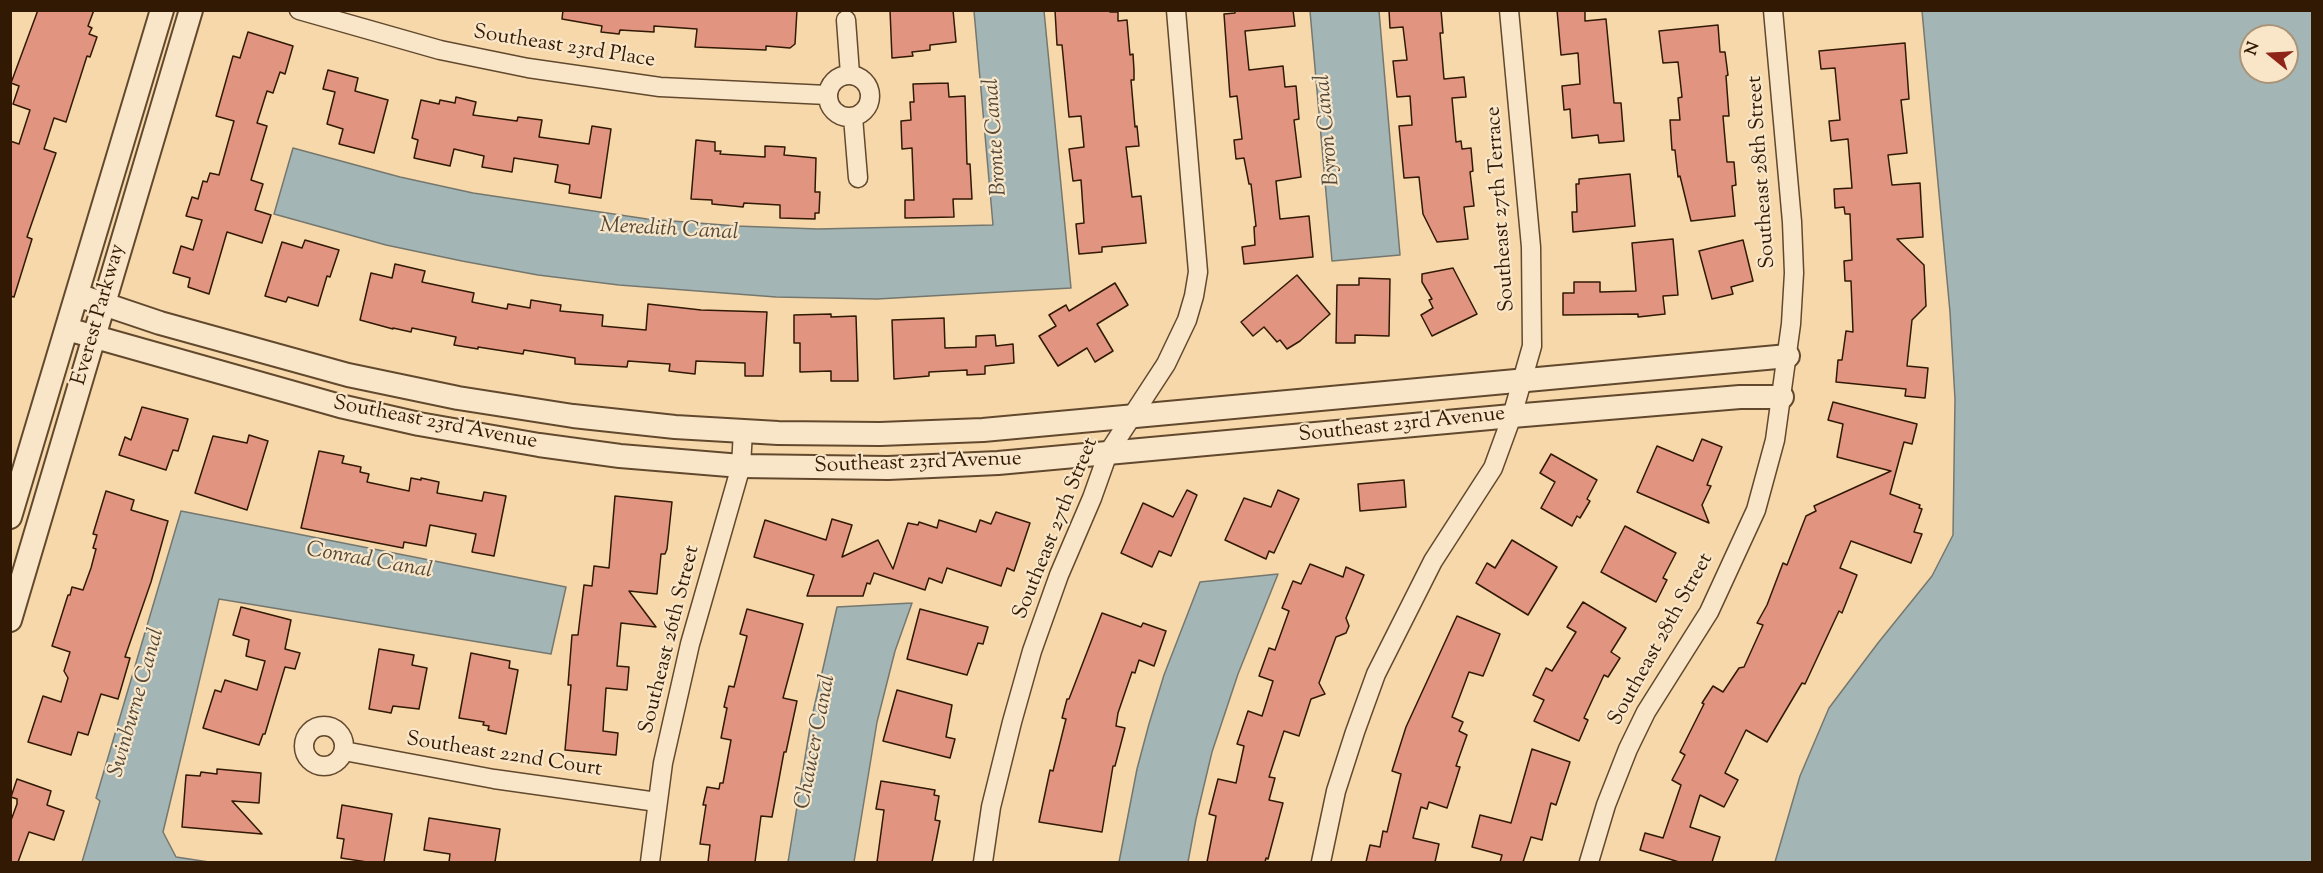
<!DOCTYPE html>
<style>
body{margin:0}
#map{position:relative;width:2323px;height:873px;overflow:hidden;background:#f6d8aa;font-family:"Sorts Mill Goudy",serif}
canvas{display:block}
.frame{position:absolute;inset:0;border:12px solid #311904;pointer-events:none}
.north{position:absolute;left:2239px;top:24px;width:60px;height:60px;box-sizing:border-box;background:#f9e6c8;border:2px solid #a9947a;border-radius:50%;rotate:288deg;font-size:16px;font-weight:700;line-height:24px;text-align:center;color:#311904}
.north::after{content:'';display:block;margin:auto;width:21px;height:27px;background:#8f2418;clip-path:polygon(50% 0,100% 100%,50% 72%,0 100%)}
</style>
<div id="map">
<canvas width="2323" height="873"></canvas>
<div class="frame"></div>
<div class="north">N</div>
</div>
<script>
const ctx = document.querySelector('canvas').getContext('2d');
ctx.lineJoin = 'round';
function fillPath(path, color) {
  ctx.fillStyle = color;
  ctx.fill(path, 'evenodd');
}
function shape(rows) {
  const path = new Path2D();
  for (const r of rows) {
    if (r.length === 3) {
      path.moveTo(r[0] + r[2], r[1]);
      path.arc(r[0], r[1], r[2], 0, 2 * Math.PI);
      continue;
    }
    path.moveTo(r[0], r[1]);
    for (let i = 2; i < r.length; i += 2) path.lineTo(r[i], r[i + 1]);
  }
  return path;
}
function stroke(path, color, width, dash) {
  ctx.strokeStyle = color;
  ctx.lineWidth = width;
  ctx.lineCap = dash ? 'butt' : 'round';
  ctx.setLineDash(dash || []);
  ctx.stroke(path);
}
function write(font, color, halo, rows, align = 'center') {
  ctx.font = font + ' "Sorts Mill Goudy",serif';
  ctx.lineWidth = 4.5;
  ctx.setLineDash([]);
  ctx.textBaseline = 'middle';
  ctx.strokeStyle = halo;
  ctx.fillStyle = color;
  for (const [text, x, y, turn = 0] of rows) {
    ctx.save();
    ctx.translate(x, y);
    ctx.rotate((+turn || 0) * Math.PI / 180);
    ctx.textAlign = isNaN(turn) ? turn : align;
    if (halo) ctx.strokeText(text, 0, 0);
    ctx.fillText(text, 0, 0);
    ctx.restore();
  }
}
const water = shape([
 [974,11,1044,11,1071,288,877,299,776,297,619,285,538,275,462,261,386,245,274,214,293,148,400,177,473,193,647,219,736,226,818,229,993,225,974,11],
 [1310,11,1379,11,1400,255,1332,261,1310,11],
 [1922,11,2312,11,2312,862,1775,862,1800,776,1829,708,1878,643,1932,576,1953,535,1955,399,1950,312,1922,11],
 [2251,36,2287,36,2287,72,2251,72,2251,36],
 [181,511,566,587,551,654,219,599,163,832,176,857,209,862,82,862,100,801,96,798,181,511],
 [1278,574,1238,674,1212,752,1196,819,1188,862,1119,862,1137,769,1149,724,1164,675,1200,582,1278,574],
 [912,603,895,651,877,722,854,862,788,862,811,721,837,607,912,603]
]);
const building = shape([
 [38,10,94,10,88,26,92,28,89,34,97,37,90,57,87,56,66,122,54,118,44,149,56,153,27,237,32,239,14,297,10,296,10,141,19,144,30,110,13,104,19,86,11,83,38,10],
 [563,10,797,10,795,44,790,48,766,46,766,50,695,47,697,29,654,26,654,32,620,30,619,34,601,32,602,26,562,19,563,10],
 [890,10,953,10,956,42,930,45,930,50,912,52,913,56,892,58,890,10],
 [1055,10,1110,10,1110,12,1118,12,1118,21,1127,20,1130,55,1133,54,1134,70,1134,80,1131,80,1135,127,1137,126,1139,146,1126,147,1132,197,1141,196,1146,243,1102,247,1102,252,1079,254,1076,224,1084,223,1081,180,1073,181,1069,149,1084,147,1081,116,1069,117,1062,45,1057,45,1055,10],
 [1235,10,1293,10,1295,26,1245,31,1249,70,1283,66,1285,87,1296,86,1299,119,1294,120,1301,177,1276,181,1280,219,1309,216,1313,257,1244,264,1242,247,1255,245,1254,227,1256,226,1251,184,1249,184,1244,158,1236,159,1234,140,1242,139,1237,96,1230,97,1224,14,1235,13,1235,10],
 [1389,10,1441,10,1443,33,1440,33,1444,79,1464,77,1466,97,1452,98,1456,142,1461,141,1462,149,1471,148,1473,171,1470,172,1474,206,1464,207,1468,239,1437,242,1423,214,1419,177,1404,178,1399,126,1412,125,1410,96,1397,97,1393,61,1407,60,1403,27,1390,28,1389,10],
 [1557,10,1585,10,1585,21,1606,19,1614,103,1621,103,1624,141,1599,143,1598,135,1572,138,1570,109,1564,110,1562,86,1580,84,1578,53,1561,55,1557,10],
 [1718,25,1720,52,1725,52,1728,75,1726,76,1729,116,1723,116,1727,162,1734,162,1736,185,1732,186,1735,216,1691,221,1680,176,1678,177,1675,150,1672,150,1670,120,1680,120,1678,98,1682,97,1678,62,1663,63,1659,31,1718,25],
 [248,32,293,46,285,74,280,72,273,93,267,91,257,123,267,126,251,180,263,184,255,210,271,215,262,243,227,232,209,294,188,287,190,278,173,273,181,246,193,250,202,220,186,216,192,197,198,199,203,181,207,182,210,173,219,175,234,121,216,116,233,56,240,58,248,32],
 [1905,43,1909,99,1901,100,1907,153,1888,155,1892,185,1920,183,1923,237,1897,239,1924,265,1926,306,1912,320,1907,366,1928,368,1925,398,1905,396,1906,389,1836,382,1838,360,1842,360,1846,331,1853,332,1851,281,1845,281,1844,261,1852,260,1850,214,1845,214,1844,207,1835,208,1834,189,1852,188,1848,139,1831,141,1829,121,1840,120,1835,68,1821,69,1819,51,1905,43],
 [328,70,358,78,355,91,388,100,374,153,339,144,343,129,327,124,335,92,323,89,328,70],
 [948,83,949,97,965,96,967,164,970,164,972,199,953,199,954,217,905,218,905,200,914,200,912,148,902,149,901,121,911,120,910,102,914,102,913,84,948,83],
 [456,97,476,102,473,115,517,121,518,117,542,120,539,137,589,144,592,126,611,129,601,198,569,193,570,185,555,182,558,165,514,158,512,172,482,167,484,156,454,149,450,166,414,158,418,140,412,138,421,100,439,104,440,100,455,103,456,97],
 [696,140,715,142,715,151,721,151,720,154,765,157,765,146,785,147,784,155,816,158,815,192,820,192,819,213,815,213,815,219,780,218,780,205,744,203,743,207,712,204,712,200,691,199,696,140],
 [1630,174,1635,226,1573,232,1572,212,1577,212,1576,184,1579,184,1579,179,1630,174],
 [1673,239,1678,295,1663,296,1665,314,1638,317,1638,314,1563,315,1563,293,1574,293,1574,282,1600,282,1600,292,1636,291,1632,243,1673,239],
 [305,240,339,250,330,277,327,276,318,306,288,297,286,302,265,296,282,242,302,248,305,240],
 [1743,240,1753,281,1731,287,1733,294,1712,299,1699,251,1743,240],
 [395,264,425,271,422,282,474,293,472,302,507,309,508,304,530,308,531,300,561,305,560,311,603,315,602,326,646,330,648,304,701,310,767,312,763,376,745,376,745,363,696,361,695,374,669,371,670,364,628,361,627,367,575,364,575,358,524,350,523,354,478,347,478,349,454,345,456,337,412,328,411,332,393,328,393,329,360,320,371,273,392,278,395,264],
 [1453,268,1477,314,1432,336,1421,315,1433,308,1429,300,1432,299,1422,282,1422,274,1453,268],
 [1297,275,1330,314,1300,341,1287,349,1280,340,1277,342,1264,327,1253,336,1241,322,1297,275],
 [1359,278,1390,279,1389,336,1355,335,1355,343,1336,343,1337,285,1359,285,1359,278],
 [1115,283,1128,305,1097,324,1113,351,1095,362,1087,348,1058,366,1039,336,1056,326,1049,315,1066,305,1069,311,1115,283],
 [831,314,831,317,856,316,858,381,831,381,831,371,800,372,800,343,794,343,794,315,831,314],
 [944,318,945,348,976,347,976,336,995,335,996,346,1013,344,1014,363,985,366,985,374,967,375,967,370,929,372,929,376,894,379,892,320,944,318],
 [1833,402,1917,424,1912,444,1904,442,1890,494,1920,505,1919,508,1922,509,1914,532,1922,534,1911,563,1851,541,1840,568,1857,575,1842,613,1839,611,1805,684,1802,683,1767,742,1746,730,1725,773,1738,780,1724,807,1700,795,1690,827,1720,837,1712,862,1679,862,1640,850,1645,833,1663,838,1681,785,1672,780,1685,755,1680,752,1704,704,1702,703,1713,686,1723,692,1739,668,1744,667,1763,625,1757,623,1767,605,1783,563,1787,565,1806,516,1816,511,1814,506,1891,471,1837,457,1843,424,1828,420,1833,402],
 [142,407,188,419,178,451,173,450,166,470,119,455,125,437,131,440,142,407],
 [249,435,268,441,247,510,195,493,213,436,247,443,249,435],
 [1702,439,1722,447,1707,485,1711,486,1702,505,1709,523,1637,492,1657,446,1693,461,1702,439],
 [319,451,344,456,342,463,361,467,360,472,369,474,367,482,409,491,411,478,421,480,421,478,439,482,437,493,482,501,484,492,506,496,494,556,472,552,476,534,430,525,426,546,404,542,403,548,301,528,319,451],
 [1551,454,1597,480,1587,499,1590,501,1580,518,1577,516,1572,526,1541,508,1555,482,1540,473,1551,454],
 [1404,480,1406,507,1360,511,1358,484,1404,480],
 [1187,490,1197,495,1171,556,1159,551,1152,567,1121,553,1143,503,1173,517,1187,490],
 [1278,490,1299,499,1274,553,1269,551,1266,559,1225,540,1244,498,1271,507,1278,490],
 [106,491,134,500,131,510,168,521,151,582,125,657,130,658,118,699,101,694,88,735,78,732,71,755,28,742,43,696,61,702,68,678,64,671,70,652,52,646,68,595,70,595,72,587,83,590,91,568,96,549,93,548,97,535,93,534,106,491],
 [615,496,672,502,667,549,665,554,661,554,657,594,629,591,656,627,621,623,617,666,629,667,627,690,606,688,603,731,618,733,616,755,565,750,571,685,568,685,572,635,578,635,584,585,592,586,594,566,609,568,615,496],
 [996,512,1030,523,1014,571,1007,568,1001,586,947,568,942,583,929,578,925,590,874,573,870,584,867,583,863,596,807,596,814,575,754,557,765,520,826,540,832,519,852,525,842,557,878,540,893,569,908,523,918,525,919,522,937,528,939,520,976,532,980,520,991,524,996,512],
 [1625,526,1676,553,1663,578,1667,580,1656,602,1601,572,1625,526],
 [1512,540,1557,567,1528,615,1476,583,1487,563,1495,568,1512,540],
 [1310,564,1343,577,1346,567,1364,575,1346,618,1349,626,1346,633,1336,637,1319,683,1325,694,1311,699,1299,736,1284,731,1269,777,1275,778,1269,800,1283,803,1268,859,1266,858,1265,862,1207,862,1216,816,1209,814,1218,779,1236,783,1244,746,1237,744,1248,711,1262,716,1273,681,1259,676,1269,648,1275,650,1289,611,1282,608,1293,581,1301,584,1310,564],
 [1583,602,1626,628,1611,652,1620,658,1608,677,1604,675,1584,718,1588,720,1579,741,1534,721,1544,700,1533,695,1546,668,1552,671,1576,632,1567,627,1583,602],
 [241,607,291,620,285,649,300,653,295,669,285,667,265,734,263,734,259,745,203,728,215,690,221,692,225,680,257,690,265,661,246,656,249,640,233,635,241,607],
 [747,609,803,624,783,698,797,701,786,752,784,752,772,817,761,816,755,862,708,862,710,845,700,844,706,805,703,805,707,787,719,789,720,783,723,783,731,740,721,738,727,708,724,707,729,686,734,687,747,636,740,634,747,609],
 [920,609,988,627,983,644,978,643,967,675,907,659,920,609],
 [1102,613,1141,627,1143,623,1166,631,1154,666,1139,660,1135,673,1132,672,1118,713,1116,726,1125,728,1115,766,1113,766,1102,832,1039,822,1050,770,1053,771,1066,719,1062,718,1067,699,1069,699,1102,613],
 [1457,616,1500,634,1483,676,1469,672,1452,717,1463,722,1459,731,1467,735,1456,766,1460,767,1447,808,1429,802,1427,809,1421,807,1413,838,1439,844,1435,862,1366,862,1370,845,1380,847,1383,831,1387,832,1401,774,1392,771,1406,727,1457,616],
 [379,649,414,655,412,665,427,668,419,709,393,706,391,713,369,709,379,649],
 [471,653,510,661,509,668,518,670,506,734,488,730,489,726,483,725,484,722,459,718,471,653],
 [897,690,952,705,946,737,955,739,950,758,883,741,897,690],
 [1532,749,1570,762,1556,805,1551,803,1542,840,1531,837,1523,862,1500,862,1502,855,1472,847,1480,815,1511,823,1532,749],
 [217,769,261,773,259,803,232,801,262,834,182,827,186,775,200,776,201,772,217,774,217,769],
 [17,779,51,791,47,805,64,811,54,840,29,832,18,862,10,862,10,823,17,804,17,799,11,797,17,779],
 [881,781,935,790,934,795,939,796,935,820,940,821,932,862,877,862,884,810,876,809,881,781],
 [342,805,392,814,384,862,367,862,341,858,344,839,337,838,342,805],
 [429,818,500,829,495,862,449,862,450,854,424,850,429,818]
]);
const minor = shape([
 [299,10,440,50,528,68,660,87,827,95],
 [846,20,850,74],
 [849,96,21],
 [853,117,858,178],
 [324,746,20],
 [344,751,494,779,657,802],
 [650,862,663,763,690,644,741,466,743,431],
 [983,862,991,807,1012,722,1032,651,1059,575,1092,498,1108,453,1166,364,1187,320,1194,296,1198,272,1176,10],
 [1321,862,1336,791,1355,732,1376,674,1433,561,1493,468,1512,416,1532,346,1531,247,1509,10],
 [1589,862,1606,805,1628,749,1646,712,1709,612,1756,510,1775,440,1791,324,1794,273,1792,222,1773,10]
]);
const tertiary = shape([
 [77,295,160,323,348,375,458,398,573,416,675,427,778,433,880,434,983,430,1788,356],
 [67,329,340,406,419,424,539,445,620,456,741,466,888,468,998,463,1512,416,1740,397,1782,397],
 [10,517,162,10],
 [10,620,191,10]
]);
const streetNames = [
 ["Southeast 23rd Place",564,48,9],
 ["Southeast 28th Street",1763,172,-94],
 ["Southeast 27th Terrace",1502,209,-94],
 ["Everest Parkway",100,315,-74],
 ["Southeast 23rd Avenue",435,424,11],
 ["Southeast 23rd Avenue",1402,426,-6],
 ["Southeast 23rd Avenue",918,464,-2],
 ["Southeast 27th Street",1057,529,-68],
 ["Southeast 26th Street",671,640,-76],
 ["Southeast 28th Street",1662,640,-61],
 ["Southeast 22nd Court",504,756,9]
];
const waterNames = [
 ["Byron Canal",1329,130,-95],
 ["Bronte Canal",997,137,-94],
 ["Meredith Canal",669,231,3],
 ["Conrad Canal",369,562,10],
 ["Swinburne Canal",138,703,-74],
 ["Chaucer Canal",817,742,-79]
];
fillPath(water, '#a3b6b5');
stroke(water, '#75776e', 1.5);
fillPath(building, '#e19581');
stroke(building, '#311904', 1.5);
stroke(minor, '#62492e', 21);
stroke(tertiary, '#62492e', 26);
stroke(minor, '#f9e6c8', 18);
stroke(tertiary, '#f9e6c8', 22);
write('21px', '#311904', '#f9e6c8', streetNames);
write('italic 22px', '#534839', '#f9e6c8', waterNames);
</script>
